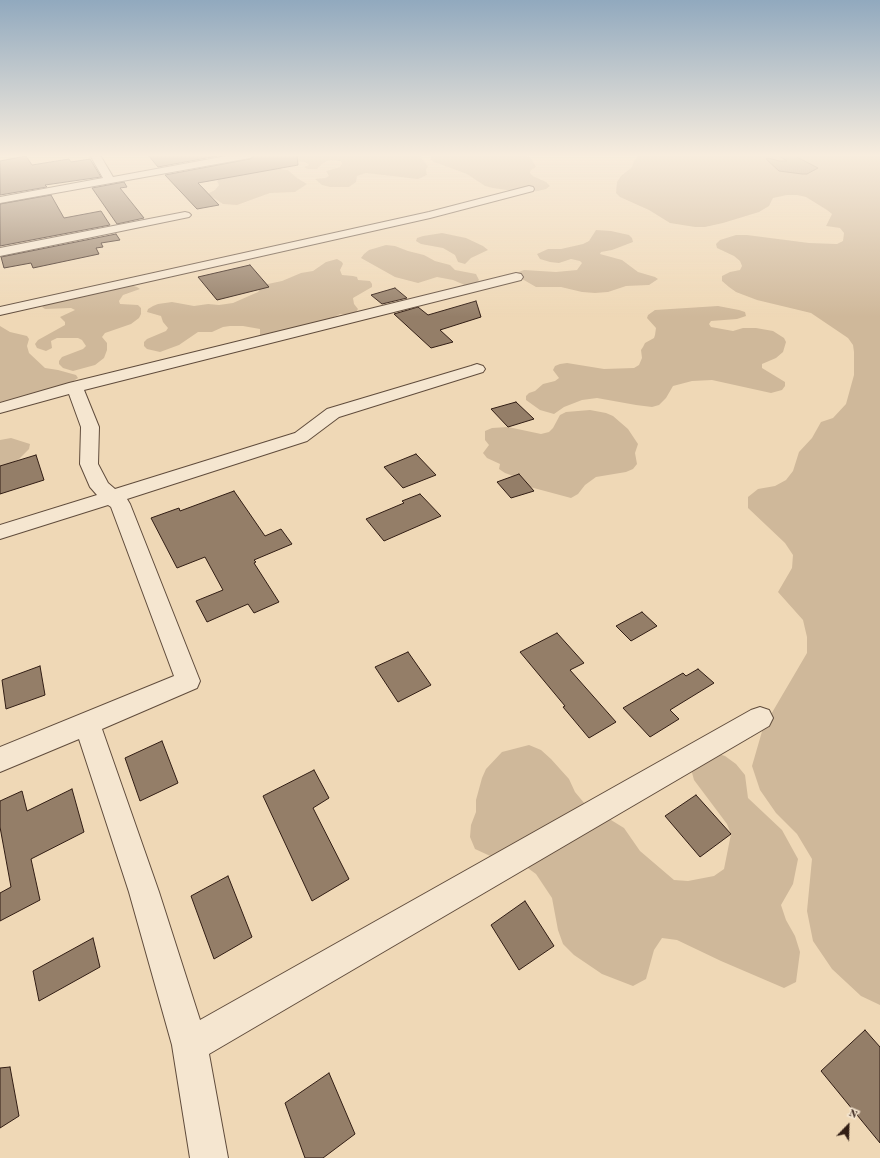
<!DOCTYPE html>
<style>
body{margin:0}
#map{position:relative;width:880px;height:1158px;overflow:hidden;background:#efd8b6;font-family:"Old Standard TT",serif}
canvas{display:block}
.north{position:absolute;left:828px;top:1106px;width:40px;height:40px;-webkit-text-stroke:3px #f5e6d0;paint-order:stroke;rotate:23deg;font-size:11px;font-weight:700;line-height:16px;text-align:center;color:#311d14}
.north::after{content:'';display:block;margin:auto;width:14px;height:18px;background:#311d14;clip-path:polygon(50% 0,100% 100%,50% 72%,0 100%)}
</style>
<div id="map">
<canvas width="880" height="1158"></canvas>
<div class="north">N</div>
</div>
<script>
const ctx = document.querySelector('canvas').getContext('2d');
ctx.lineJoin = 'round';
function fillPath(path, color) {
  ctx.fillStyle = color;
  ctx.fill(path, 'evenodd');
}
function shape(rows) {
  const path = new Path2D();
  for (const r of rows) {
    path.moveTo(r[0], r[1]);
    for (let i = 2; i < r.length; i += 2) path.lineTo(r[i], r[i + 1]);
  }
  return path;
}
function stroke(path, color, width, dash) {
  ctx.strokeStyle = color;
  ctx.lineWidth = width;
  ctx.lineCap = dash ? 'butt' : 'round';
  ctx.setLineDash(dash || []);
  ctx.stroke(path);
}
const green = shape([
 [245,155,420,155,421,158,428,166,426,170,427,175,418,179,366,173,357,176,356,182,349,187,330,187,322,185,315,179,325,178,329,176,326,171,340,167,342,163,340,161,330,160,323,163,317,169,308,169,303,167,309,165,305,162,254,159],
 [430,155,522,155,530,157,536,167,531,170,530,173,533,176,546,182,550,186,546,189,538,191,520,192,493,188,485,186,467,174,434,162,431,160],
 [639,155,880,155,880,1005,861,996,832,969,813,941,807,911,812,859,797,834,776,813,760,790,752,766,763,728,807,653,807,637,803,620,778,592,792,568,793,555,785,543,748,508,748,497,758,489,775,486,786,480,793,471,799,452,812,438,821,422,833,418,846,404,854,375,854,352,853,345,848,338,811,313,757,300,736,292,729,287,722,281,722,276,730,272,740,270,742,266,740,261,734,256,717,248,716,244,720,240,736,235,747,235,809,243,837,244,843,241,844,233,840,228,826,226,832,214,827,210,806,197,797,195,787,195,773,198,769,206,759,212,723,223,705,227,695,227,670,223,649,210,620,197,616,193,617,182,621,176,632,167,634,161],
 [238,158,249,160,266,167,288,170,297,178,307,184,295,192,270,193,237,205,223,204,209,195,209,193,215,190,219,185,217,181,221,178,215,165,215,164],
 [596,230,611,231,629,235,632,238,633,242,612,250,601,252,600,254,622,260,638,272,655,277,658,279,649,285,626,286,608,292,595,293,582,292,561,287,536,287,517,276,516,273,524,270,556,272,577,270,582,263,580,261,571,259,559,263,550,262,540,259,537,254,548,249,561,249,583,244,589,241],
 [442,233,466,238,483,246,488,250,471,258,465,264,458,262,455,255,443,248,421,244,416,241,417,238,423,236],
 [386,245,395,246,408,251,424,255,435,261,450,265,455,270,476,274,479,280,476,283,467,286,453,280,437,277,418,283,395,277,361,258,364,254,369,250],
 [337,259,342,262,343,264,340,270,342,275,353,276,357,277,358,280,370,281,372,284,372,287,353,298,354,304,358,309,356,312,352,315,340,314,330,319,265,337,260,335,260,329,243,326,230,326,223,327,212,332,198,332,179,345,160,352,147,349,144,346,144,342,147,339,166,331,168,328,163,322,161,316,147,312,148,309,153,306,158,304,172,302,194,306,208,304,219,305,233,303,258,292,263,285,282,281,301,273,313,271,326,262],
 [127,284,137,287,140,289,123,295,119,301,120,304,138,305,141,308,141,314,139,318,131,324,105,333,102,337,107,343,107,350,104,358,95,365,73,371,63,368,59,364,59,361,62,357,83,349,86,346,82,340,78,338,57,338,51,341,52,348,46,351,37,348,35,344,38,340,65,325,65,322,60,317,75,310,71,308,45,309,42,307,45,304],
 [718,306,739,310,745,312,746,316,737,319,711,321,709,324,711,327,733,331,743,328,756,328,773,331,784,338,786,342,783,352,776,358,762,364,762,368,785,382,785,386,782,390,771,393,712,380,692,381,673,386,666,398,659,405,652,407,636,405,597,398,582,400,564,407,554,414,540,410,526,400,526,396,529,393,535,391,543,384,555,381,559,378,553,370,555,366,560,364,567,363,604,369,634,368,639,365,642,358,641,350,643,347,645,343,654,338,655,335,656,328,647,318,648,315,655,310],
 [0,326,10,332,27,336,29,339,27,346,29,353,45,368,58,370,76,375,78,378,66,386,0,403],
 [590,410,606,413,613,416,628,429,638,444,635,453,637,464,633,469,626,472,596,477,585,485,578,494,571,498,530,487,519,478,505,473,499,469,500,464,487,458,483,453,489,445,485,440,485,431,492,428,508,427,541,434,549,432,553,428,560,415,566,412],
 [11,438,30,444,29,449,19,459,0,469,0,440],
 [529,745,541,750,551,759,569,779,575,792,585,804,624,828,640,851,674,880,688,881,714,876,724,869,731,834,727,824,694,780,691,769,713,752,725,756,736,764,745,775,748,798,782,830,798,859,793,884,781,905,786,920,795,936,800,952,796,982,784,988,721,961,677,940,662,938,654,950,646,979,633,986,602,974,574,955,563,944,558,930,552,898,536,874,525,866,499,860,475,849,470,837,471,825,476,812,476,800,482,778,486,769,502,752]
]);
const water = shape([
 [778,155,793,155,818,168,807,174,802,174,779,171,766,159,768,158,779,161,787,161,778,155]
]);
const building = shape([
 [148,155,223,155,158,167,148,155],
 [256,155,297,155,298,165,198,183,219,205,197,209,165,175,250,159,256,155],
 [26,156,32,165,69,159,71,162,90,159,101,177,45,185,47,187,0,195,0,161,26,156],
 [124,182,127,187,120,188,144,218,117,224,92,188,124,182],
 [51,195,64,218,101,211,110,225,0,246,0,204,51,195],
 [116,234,120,240,101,243,103,247,96,248,99,254,33,268,31,263,4,268,1,257,116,234],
 [250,265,269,287,217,300,198,277,250,265],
 [395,288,407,298,382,304,371,295,395,288],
 [476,301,481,317,440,330,453,342,431,348,394,314,418,307,428,315,476,301],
 [516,402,534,419,508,427,491,409,516,402],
 [416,454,436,475,403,488,384,467,416,454],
 [36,455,44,480,0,494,0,466,36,455],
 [519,474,534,491,511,498,497,482,519,474],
 [234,491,265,536,281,529,292,544,254,560,256,562,254,563,279,602,254,613,248,604,207,622,196,601,223,590,205,557,177,568,151,518,179,508,180,511,234,491],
 [420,494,441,516,384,541,366,519,404,503,402,501,420,494],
 [642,612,657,626,631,641,616,626,642,612],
 [557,633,584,663,570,670,616,722,589,738,563,707,565,706,520,652,557,633],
 [408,652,431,685,398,702,375,667,408,652],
 [40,666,45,695,6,709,2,680,40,666],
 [698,669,714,683,670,710,679,719,650,737,623,708,683,673,686,676,698,669],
 [162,741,178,783,140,801,125,758,162,741],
 [314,770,329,798,313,808,349,879,312,901,263,796,314,770],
 [72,789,84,832,31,859,40,900,0,921,0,893,11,887,0,827,0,801,22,791,27,811,72,789],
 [696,795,731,834,700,857,665,816,696,795],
 [228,876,252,937,214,959,191,896,228,876],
 [525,901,554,946,519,970,491,925,525,901],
 [93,938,100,967,39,1001,33,971,93,938],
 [865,1030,880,1047,880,1143,821,1071,865,1030],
 [10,1067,19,1116,0,1128,0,1068,10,1067],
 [329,1073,355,1134,323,1158,305,1158,285,1103,329,1073]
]);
const minor = shape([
 [90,155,100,155,113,177,232,155,255,155,250,158,0,203,0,197,103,178,90,155],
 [529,186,533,187,534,189,533,191,430,218,0,315,0,307,429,212,529,186],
 [185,212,189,213,191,215,189,217,0,256,0,248,185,212],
 [516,273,521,274,523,277,521,280,84,390,99,427,98,464,108,483,115,489,295,433,327,409,471,366,477,364,483,366,485,369,483,372,339,417,307,441,127,499,130,504,200,681,197,688,102,729,159,892,200,1020,751,710,760,707,769,710,773,718,769,726,209,1054,228,1158,190,1158,172,1045,129,892,79,739,0,772,0,747,174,676,111,507,108,505,0,539,0,525,97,495,90,487,80,464,81,427,69,394,0,413,0,403,69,383,516,273]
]);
fillPath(green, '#cfb89a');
fillPath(water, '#ae987f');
stroke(water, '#7c6754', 1);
fillPath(building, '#947e68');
stroke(building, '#311d14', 1);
stroke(minor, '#604c3c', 2);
fillPath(minor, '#f5e6d0');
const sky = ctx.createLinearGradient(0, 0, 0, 317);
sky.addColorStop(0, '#91a9be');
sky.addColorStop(0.49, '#f8edde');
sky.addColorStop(1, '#f8edde00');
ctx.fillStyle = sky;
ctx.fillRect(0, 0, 880, 317);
</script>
